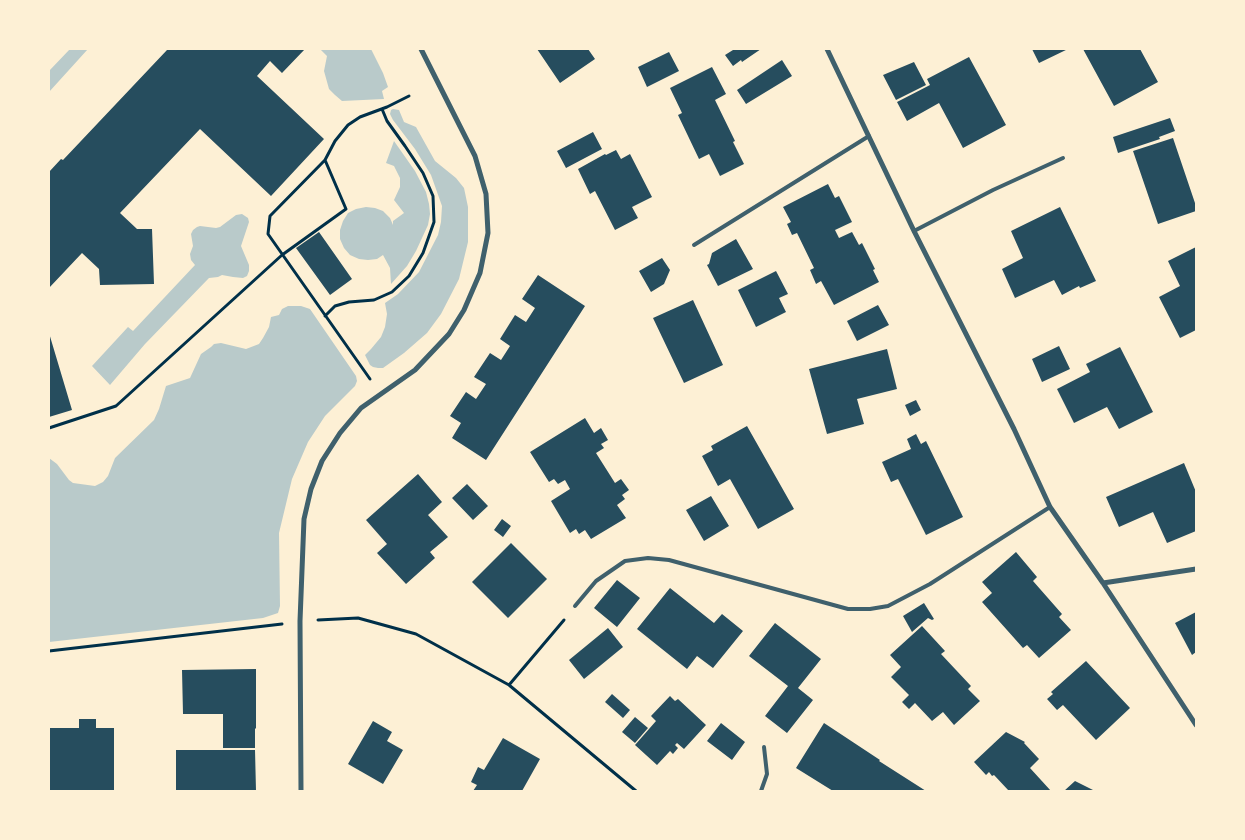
<!DOCTYPE html>
<style>
body{margin:0}
#map{position:relative;width:1245px;height:840px;overflow:hidden;background:#fdf0d5;font-family:Signika,sans-serif}
canvas{display:block}
.frame{position:absolute;inset:0;border:50px solid #fdf0d5;pointer-events:none}
</style>
<div id="map">
<canvas width="1245" height="840"></canvas>
<div class="frame"></div>
</div>
<script>
const ctx = document.querySelector('canvas').getContext('2d');
ctx.lineJoin = 'round';
function fillPath(path, color) {
  ctx.fillStyle = color;
  ctx.fill(path, 'evenodd');
}
function shape(rows) {
  const path = new Path2D();
  for (const r of rows) {
    path.moveTo(r[0], r[1]);
    for (let i = 2; i < r.length; i += 2) path.lineTo(r[i], r[i + 1]);
  }
  return path;
}
function stroke(path, color, width, dash) {
  ctx.strokeStyle = color;
  ctx.lineWidth = width;
  ctx.lineCap = dash ? 'butt' : 'round';
  ctx.setLineDash(dash || []);
  ctx.stroke(path);
}
const green = shape([
 [70,49,88,49,49,92,49,71],
 [320,49,371,49,383,73,388,87,382,91,384,99,342,101,335,95,329,89,324,71,327,56],
 [393,109,399,110,404,122,416,127,435,161,456,178,464,188,468,207,468,242,459,279,441,314,427,333,404,353,383,368,378,368,373,367,370,365,365,355,371,349,381,337,385,327,387,314,385,303,398,294,419,272,438,235,441,222,442,206,431,175,415,149,393,120,390,114,391,110],
 [394,141,415,171,426,192,429,204,430,214,428,225,416,251,407,266,391,284,390,268,383,255,377,259,368,260,359,259,350,255,344,248,340,239,340,230,343,221,348,213,356,209,366,207,375,208,383,211,390,218,393,225,393,221,404,213,394,200,400,187,400,178,394,166,386,163],
 [242,214,248,218,249,222,241,246,249,265,249,271,247,276,243,278,233,277,222,275,218,277,209,278,145,344,110,385,92,366,128,327,133,331,195,265,191,260,190,254,193,246,191,234,193,230,197,227,200,226,216,228,220,227,236,215],
 [288,306,301,306,310,309,356,376,357,381,355,386,325,416,308,442,292,479,279,533,280,606,278,613,263,618,49,642,49,458,57,464,69,480,73,483,95,486,103,482,108,476,115,458,154,420,159,409,166,386,190,378,201,354,211,347,214,344,221,343,246,349,259,344,263,338,269,327,271,317,279,315,282,309]
]);
const building = shape([
 [166,49,305,49,282,73,270,61,257,76,324,139,271,196,200,129,120,213,137,229,152,229,154,284,100,285,99,269,82,253,49,288,49,176,50,174,49,172,61,159,63,160,167,50],
 [537,49,588,49,595,59,560,83],
 [733,49,761,49,742,62,741,60,733,66,725,55,733,50],
 [1032,49,1068,49,1039,63],
 [1083,49,1140,49,1158,82,1114,106],
 [669,52,679,71,647,87,638,67],
 [969,57,1006,125,963,148,939,103,907,121,897,102,930,85,927,79],
 [782,60,792,76,746,104,737,90],
 [914,62,926,85,896,100,883,75],
 [712,67,726,94,715,100,735,141,733,142,744,164,720,176,709,154,699,159,678,115,682,113,670,88],
 [1170,118,1175,131,1159,137,1160,139,1118,153,1113,137],
 [593,132,602,149,566,168,557,151],
 [1173,138,1196,206,1196,211,1158,224,1133,151],
 [616,150,621,159,630,154,652,197,632,207,638,218,615,230,595,191,590,194,578,169,605,154,606,155],
 [828,184,835,198,839,196,852,222,835,230,839,238,852,232,859,245,862,243,875,269,873,270,879,282,834,305,821,281,816,284,810,270,814,268,797,233,792,235,787,224,791,222,783,207],
 [1060,207,1096,281,1080,288,1079,286,1062,295,1054,280,1015,298,1002,269,1023,258,1011,231],
 [319,232,352,279,330,295,296,248],
 [736,239,753,269,718,286,707,265,709,264,712,253],
 [1196,247,1196,330,1180,338,1159,297,1180,286,1168,261],
 [662,258,670,270,664,284,651,292,639,271],
 [776,271,788,294,779,298,786,312,756,327,738,290],
 [538,275,585,306,486,460,452,438,461,423,450,416,466,392,476,399,486,384,474,377,490,353,501,360,510,346,500,339,515,315,526,322,535,308,522,299],
 [693,300,723,365,684,383,653,318],
 [878,305,889,325,857,341,847,321],
 [49,333,72,410,49,417],
 [1059,346,1070,369,1042,382,1032,359],
 [1120,347,1153,412,1119,429,1107,407,1074,423,1057,389,1090,372,1086,364],
 [887,349,897,389,857,399,864,424,827,434,809,369],
 [916,400,921,410,910,416,905,405],
 [585,418,594,433,601,428,608,440,601,444,604,448,596,453,615,483,621,479,629,490,622,495,625,499,617,505,626,518,591,539,585,530,579,534,576,529,570,533,551,501,570,489,565,480,558,484,554,479,549,482,530,452],
 [747,426,794,509,758,529,730,479,718,486,702,456,713,450,711,446],
 [916,434,921,444,926,441,963,517,926,535,898,479,891,482,882,462,911,449,907,439],
 [1184,463,1196,492,1196,531,1167,543,1153,512,1119,527,1106,497],
 [418,474,442,502,428,515,448,537,430,552,435,558,406,584,377,553,387,544,366,520],
 [467,484,488,506,473,520,452,498],
 [711,496,729,526,704,541,686,510],
 [502,519,511,526,503,537,494,530],
 [511,543,547,579,508,618,472,582],
 [1016,552,1037,577,1033,581,1062,614,1059,617,1071,630,1039,658,1027,645,1023,648,982,602,992,593,982,582],
 [617,580,640,598,617,627,594,608],
 [670,588,714,623,722,614,743,631,713,668,697,656,687,669,637,629],
 [924,603,934,619,932,620,928,618,912,632,903,616],
 [1196,612,1196,652,1192,655,1175,623],
 [775,623,821,659,798,688,813,700,787,733,765,716,788,686,749,656],
 [922,626,945,651,941,654,971,686,968,689,980,701,954,725,943,712,932,721,915,703,909,709,902,702,909,695,891,677,901,667,890,655],
 [608,628,623,647,584,679,569,660],
 [1086,661,1130,708,1096,740,1063,705,1057,710,1047,699,1053,694,1051,692],
 [256,669,256,728,255,729,255,748,223,748,223,714,183,714,182,670],
 [612,694,630,710,623,718,605,702],
 [670,696,675,701,678,699,706,725,684,749,677,743,675,745,678,748,673,754,670,751,657,765,635,745,656,721,651,716],
 [635,717,648,728,635,743,622,732],
 [79,719,96,719,96,728,114,728,114,791,49,791,49,728,79,728],
 [373,721,392,732,387,741,403,750,383,784,348,764],
 [721,723,745,742,732,760,707,741],
 [824,723,880,760,879,761,926,791,833,791,796,768],
 [1006,732,1025,742,1024,743,1039,759,1030,768,1051,791,1009,791,994,775,992,776,989,772,986,775,974,762],
 [503,738,540,759,522,791,473,791,477,785,471,782,478,767,484,770],
 [176,750,255,750,256,791,176,791],
 [1075,781,1095,791,1064,791]
]);
const path = shape([
 [325,316,335,306,349,302,374,300,392,292,409,276,423,253,434,222,433,196,423,173,405,146,387,121,382,109],
 [370,379,268,234,270,216,325,160,335,141,348,125,360,117,387,107,409,96],
 [49,428,116,406,282,255,346,209,325,160],
 [318,620,358,618,416,634,509,685,636,791],
 [49,651,282,624],
 [509,685,564,620]
]);
const service = shape([
 [914,231,993,190,1063,158],
 [694,245,869,136],
 [575,606,596,581,625,561,648,558,669,560,848,609,870,609,888,606,930,584,1050,507],
 [761,791,767,774,764,747]
]);
const minor = shape([
 [827,49,914,231,1014,429,1050,507,1103,583,1196,725],
 [1103,583,1196,569],
 [301,791,300,621,304,519,311,489,322,461,340,433,361,408,415,370,449,334,464,310,480,273,488,233,486,194,475,156,421,49]
]);
fillPath(green, '#b9caca');
fillPath(building, '#264d5e');
stroke(path, '#003049', 3);
stroke(service, '#3f606c', 4);
stroke(minor, '#3f606c', 5);
</script>
